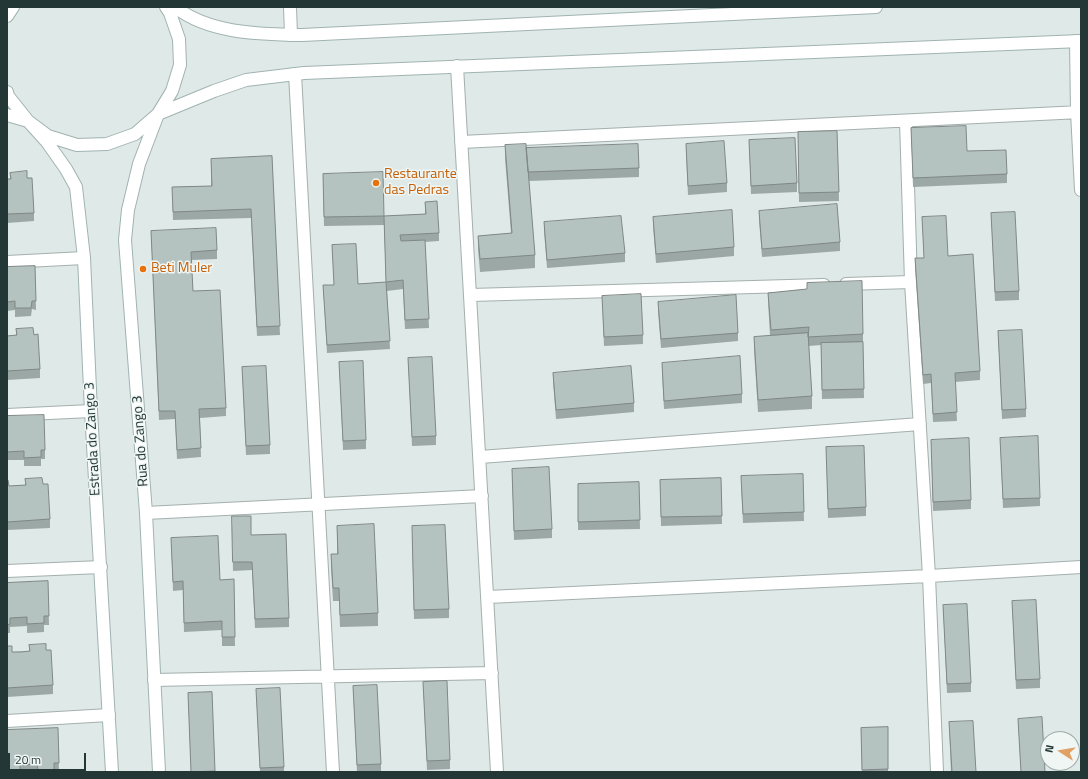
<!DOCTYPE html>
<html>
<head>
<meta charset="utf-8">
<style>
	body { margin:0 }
	#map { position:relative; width:1088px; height:779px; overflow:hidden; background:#dfe9e7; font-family:"Titillium Web",sans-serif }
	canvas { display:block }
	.frame { position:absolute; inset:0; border:8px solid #223736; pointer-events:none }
	.north { position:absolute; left:1040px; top:731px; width:40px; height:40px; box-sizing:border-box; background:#eff6f4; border:1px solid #9daaa8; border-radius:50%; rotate:282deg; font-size:11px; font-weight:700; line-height:16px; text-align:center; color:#223736 }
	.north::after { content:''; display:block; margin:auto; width:14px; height:18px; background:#e1a165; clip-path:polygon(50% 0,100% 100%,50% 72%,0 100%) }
	.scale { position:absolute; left:8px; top:753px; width:78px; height:18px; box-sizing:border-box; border:2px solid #223736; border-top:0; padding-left:5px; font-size:12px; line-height:14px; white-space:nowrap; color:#223736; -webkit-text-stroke:3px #eff6f4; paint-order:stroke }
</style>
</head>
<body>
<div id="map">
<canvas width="1088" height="779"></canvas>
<div class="frame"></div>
<div class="north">N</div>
<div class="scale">20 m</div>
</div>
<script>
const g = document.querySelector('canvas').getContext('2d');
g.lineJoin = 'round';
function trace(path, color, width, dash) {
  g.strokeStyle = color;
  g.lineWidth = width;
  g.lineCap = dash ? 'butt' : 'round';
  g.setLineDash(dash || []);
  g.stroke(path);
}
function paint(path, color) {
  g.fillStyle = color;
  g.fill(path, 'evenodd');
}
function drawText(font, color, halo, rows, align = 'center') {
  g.font = font + ' "Titillium Web",sans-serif';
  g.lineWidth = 3;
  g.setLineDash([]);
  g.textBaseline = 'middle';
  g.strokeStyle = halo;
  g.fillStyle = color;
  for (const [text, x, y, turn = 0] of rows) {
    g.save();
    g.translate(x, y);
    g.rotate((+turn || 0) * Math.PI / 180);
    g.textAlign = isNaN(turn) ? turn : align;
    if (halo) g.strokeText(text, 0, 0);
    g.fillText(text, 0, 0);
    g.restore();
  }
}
const street = new Path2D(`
	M290 7 291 35
	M1076 41 1077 112 1081 190
	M457 66 497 772
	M295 74 333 772
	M906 121 911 282 929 576 937 772
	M461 142 1081 112
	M7 262 84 258
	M846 284 911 282
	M471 295 824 285
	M7 415 91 411
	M480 457 920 424
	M146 513 482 496
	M7 571 101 567
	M488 597 929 576 1081 567
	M154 680 492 673
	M7 721 109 715`);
const secondary = new Path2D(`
	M175 7C210 34 260 34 302 35L876 7
	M7 16 13 7
	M7 92 8 96 28 121 48 136 77 145 107 144 135 134 158 114 172 91 180 65 179 39 170 13 166 7
	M7 115 28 121 47 142 66 169 76 187 84 258 91 411 112 772
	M159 772 146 513 125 240 128 210 139 164 158 114 214 91 246 80 304 73 1081 41`);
trace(street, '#a3b0ae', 14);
trace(secondary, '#a0b3b1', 14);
trace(street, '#fff', 12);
trace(secondary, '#fff', 12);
paint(new Path2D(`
	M911 128 967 151 1007 174V183L913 187Z
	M837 131 839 201 799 202 798 132Z
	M749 140 797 183V192L751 194Z
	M686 144 727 183V192L688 195 686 152Z
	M505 145 526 148 639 168V177L529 181 535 255V268L480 272 478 249V236L511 233 505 158Z
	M272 156 280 335 257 336 251 218 173 220 172 187 211 186V159Z
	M10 173 27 178 34 213V221L7 223V179H10Z
	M323 174 384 216 425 214V202L439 233V241L425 242 429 328 405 329 403 289 387 291 390 349 327 353 323 285H334L332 245 358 284 386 282 384 225 324 226Z
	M759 211 840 242V251L762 257 759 220Z
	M991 213 1019 291V300L995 301Z
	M653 217 734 247V256L656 263 653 226Z
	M922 217 948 256 980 371V380L955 382 957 421 933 422 931 383 923 384 915 267V258H924Z
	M544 222 625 253V262L547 268 544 231Z
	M151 231 217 250V259L191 260 193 291 226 408V416L200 418 201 457 177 459 175 419 159 420Z
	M35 266 36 310 32 309 31 316 15 317V310L7 311V267Z
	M807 283 863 334V343L864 398 822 399 821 345 809 346 812 396V409L758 412 754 350V337L770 336 768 301V293L807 289Z
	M602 296 643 335V344L604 346Z
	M658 302 738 333V341L661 348 658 311Z
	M16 329 34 335 40 369V378L7 380V336L16 335Z
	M998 331 1026 409V417L1002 419Z
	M408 358 436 436V445L412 446Z
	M339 362 366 440V449L343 450Z
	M662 363 742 394V403L664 409 662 372Z
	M242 367 270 445V454L246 455Z
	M553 373 634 403V412L556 419 553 381Z
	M7 416 45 450V459H41V466H24V460H7Z
	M1000 438 1040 498V506L1003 508Z
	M931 440 971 500V509L933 511Z
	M826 447 866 507V516L828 518Z
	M512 469 552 529V538L514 540Z
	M803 474 804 521 743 523 741 484Z
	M721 478 722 524 661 526 660 480Z
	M25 479 43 484 50 519V528L7 530V480L9 486 25 485Z
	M639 482 640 529 578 530V484Z
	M232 525 251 535 289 618V627L255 628 252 570 233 571Z
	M337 526 378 613V626L340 627 339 601H333L331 567V554H337Z
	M412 535 449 609V618L414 619Z
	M171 538 220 580 234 579 235 646H222V630L184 632 183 590 173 591Z
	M48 581 49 625H44V632L27 633V626L10 627V633H7V583Z
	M1012 601 1040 679V688L1016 689Z
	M943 605 971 683V692L947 693Z
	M29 645 46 650 53 685V694L7 697V646L12 652 29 651Z
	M423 682 450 760V769L427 770Z
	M353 686 381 764V772H357Z
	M256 689 284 767V772H260Z
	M212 692 215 772H191L188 693Z
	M1018 719 1045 772H1021Z
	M949 722 976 772H951Z
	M888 727V772H862L861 728Z
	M58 728 59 772H7V730Z`), '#9ca8a5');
const building = new Path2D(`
	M966 126 967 151 1006 150 1007 174 913 178 911 128Z
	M837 131 839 192 799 193 798 132Z
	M795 138 797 183 751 186 749 140Z
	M724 141 727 183 688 186 686 144Z
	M526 144 535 255 480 259 478 236 512 233 505 145Z
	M638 144 639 168 528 172 526 148Z
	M272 156 280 326 257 327 251 209 173 212 172 187 212 186 211 159Z
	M27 171V178H32L34 213 7 214V179H11L10 173Z
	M383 172 384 216 426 214 425 202 437 201 439 233 400 235 401 241 425 240 429 319 405 320 403 280 386 282 384 216 324 217 323 174Z
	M837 204 840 242 762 249 759 211Z
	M732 210 734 247 656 254 653 217Z
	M1015 212 1019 291 995 292 991 213Z
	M621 216 625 253 547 260 544 222Z
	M946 216 948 256 973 254 980 371 955 373 957 412 933 414 931 374 923 375 915 258H924L922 217Z
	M216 228 217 250 191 252 193 291 220 290 226 408 199 409 201 448 177 450 175 411H159L151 231Z
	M356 244 358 284 386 282 390 341 327 345 323 285H334L332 245Z
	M35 266 36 301H32L31 308H15V301L7 302V267Z
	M862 281 863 334 808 337 809 327 771 330 768 293 807 289V283Z
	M641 294 643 335 604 337 602 296Z
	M736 295 738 333 661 339 658 302Z
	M33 328 34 335 38 334 40 369 7 371V336L17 335 16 329Z
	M1022 330 1026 409 1002 410 998 331Z
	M808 333 812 396 758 400 754 337Z
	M863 342 864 389 822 390 821 343Z
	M740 356 742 394 664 401 662 363Z
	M432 357 436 436 412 437 408 358Z
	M363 361 366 440 343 441 339 362Z
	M266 366 270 445 246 446 242 367Z
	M631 366 634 403 556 410 553 373Z
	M44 415 45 450H41V457L24 458V451L7 452V416Z
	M1038 436 1040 498 1003 499 1000 438Z
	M969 438 971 500 933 502 931 440Z
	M864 446 866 507 828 509 826 447Z
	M549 467 552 529 514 531 512 469Z
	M803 474 804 512 743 514 741 476Z
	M42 478 43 484H48L50 519 7 522V480H8L9 486 26 485 25 479Z
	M721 478 722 516 661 517 660 480Z
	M639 482 640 520 578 522V484Z
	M232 516H251V535L286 534 289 618 255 619 252 562H233Z
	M374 524 378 613 340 615 339 588H333L331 554H338L337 526Z
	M445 525 449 609 414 610 412 526Z
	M218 536 220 580 234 579 235 637H222V621L184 623 183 581 173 582 171 538Z
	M48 581 49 616H44V623L27 624V617L10 618V624L7 625V583Z
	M1036 600 1040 679 1016 680 1012 601Z
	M967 604 971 683 947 684 943 605Z
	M46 644V650H51L53 685 7 688V646H12V652H21L30 651 29 645Z
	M447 681 450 760 427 761 423 682Z
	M377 685 381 764 357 765 353 686Z
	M280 688 284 767 260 768 256 689Z
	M212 692 215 771 191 772 188 693Z
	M1042 717 1045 772H1021L1018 719Z
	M973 721 976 772H952L949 722Z
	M888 727V769L862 770 861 728Z
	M58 728 59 763H54V770H38L37 764 20 765V771H7V730Z`);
paint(building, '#b5c3c0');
trace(building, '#7f8886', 1);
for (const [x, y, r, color] of [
	[376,183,4,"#e8710a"],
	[143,269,4,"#e8710a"]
]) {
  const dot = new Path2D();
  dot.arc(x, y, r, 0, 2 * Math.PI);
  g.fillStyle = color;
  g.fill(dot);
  trace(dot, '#eff6f4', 1.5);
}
drawText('14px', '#c56008', '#eff6f4', [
	["Restaurante",384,175],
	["das Pedras",384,191],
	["Beti Muler",151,269]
], 'left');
drawText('14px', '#223736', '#eff6f4', [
	["Estrada do Zango 3",93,439,-93],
	["Rua do Zango 3",141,441,-94]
]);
</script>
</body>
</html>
